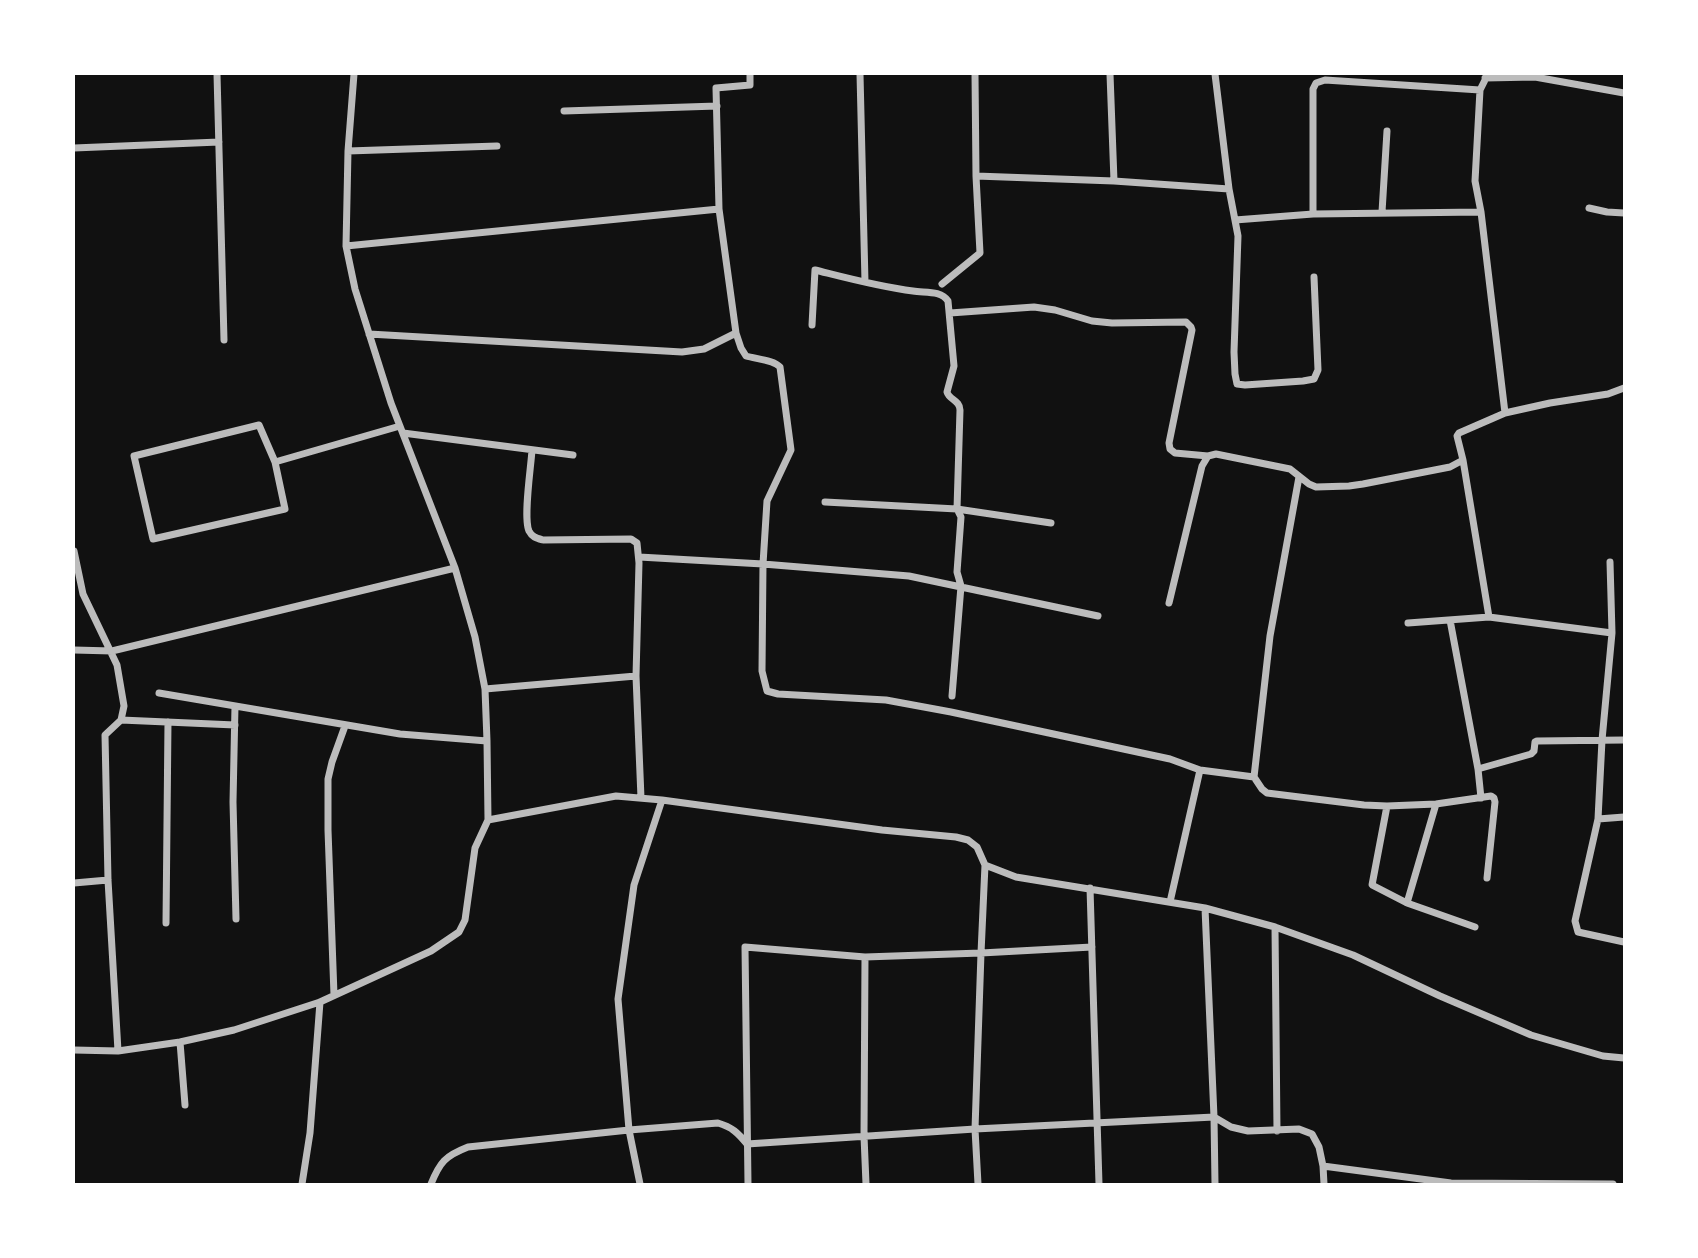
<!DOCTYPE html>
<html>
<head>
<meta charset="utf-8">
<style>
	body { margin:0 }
	#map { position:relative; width:1698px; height:1258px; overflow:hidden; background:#111; font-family:"Source Serif 4",serif }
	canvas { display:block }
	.frame { position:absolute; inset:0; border:75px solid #fff; pointer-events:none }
</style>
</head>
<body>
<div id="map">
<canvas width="1698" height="1258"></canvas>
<div class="frame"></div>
</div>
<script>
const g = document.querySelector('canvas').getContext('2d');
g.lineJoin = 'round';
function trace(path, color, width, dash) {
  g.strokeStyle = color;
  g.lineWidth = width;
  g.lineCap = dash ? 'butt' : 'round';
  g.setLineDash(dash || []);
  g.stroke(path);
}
trace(new Path2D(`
	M217 74 224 340
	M354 74 348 151 346 246 355 289 391 403 455 568 475 637 485 689 487 741 488 820
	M750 74V85L716 88 719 209 736 333 741 348 746 356C756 359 774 360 780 367L791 450 767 501 763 564 762 671 767 691 778 694 886 700 951 712 1170 759 1200 770
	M860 74 865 282
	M1110 74 1114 181
	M1215 74 1229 189 1238 236 1234 352 1235 374 1237 384 1245 385 1303 381 1314 379 1318 370 1314 277
	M1488 74 1480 90 1475 181 1481 212 1505 413
	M1485 78 1535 77 1624 93
	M564 111 717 106
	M74 148 219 142
	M348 151 497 146
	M976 176 1114 181 1229 189
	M1589 208 1607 212 1624 213
	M1382 212 1387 131
	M1313 214V89L1316 83 1325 80 1480 90
	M1235 220 1313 214 1481 212
	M346 246 719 209
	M942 284 980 253 976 176 975 74
	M950 313 1034 307 1055 310 1092 321 1112 323 1186 322 1191 327 1192 330 1169 443 1170 449 1175 453 1208 456
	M812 325 815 270C847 278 880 287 913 291 925 293 941 290 948 301L954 366 947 392C949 400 960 400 960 410L957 509 961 517 957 572 961 586 952 696
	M369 334 682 352 704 349 736 333
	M403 433 573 455
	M532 450C531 467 523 518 529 531 532 537 536 538 543 540L631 539 637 543 639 563 636 676 641 798
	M1463 460 1489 617
	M275 462 259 425 134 456 153 539 285 509 275 462 400 426
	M825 502 957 509 1051 523
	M74 551 83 594 117 665 124 706 121 720 105 735 108 880 118 1051
	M639 557 763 564 909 576 1098 616
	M1610 562 1612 633 1602 740 1598 819 1575 921 1578 932 1624 942
	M1169 603 1202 466 1208 456 1216 454 1290 469 1309 484 1316 487 1349 486 1363 484 1450 467 1463 460 1457 436 1459 433 1505 413 1550 403 1608 394 1624 388
	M1450 620 1478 769 1481 798
	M1408 623 1489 617 1612 633
	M74 650 112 651 455 568
	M485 689 636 676
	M159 693 400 734 487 741
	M235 706 233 802 236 919
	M121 720 235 725
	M1478 769 1531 754 1534 751 1535 742 1537 741 1624 740
	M1254 777 1262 789 1267 793 1364 805 1387 806 1436 804 1491 796 1494 798 1495 802 1487 878
	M1387 806 1372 885 1407 903 1475 927
	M1598 819 1624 817
	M74 883 108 880
	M1090 888 1099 1184
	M1170 902 1200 770 1254 777 1270 636 1299 477
	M1407 903 1436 804
	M1205 908 1214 1117 1215 1184
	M166 923 168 722
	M1275 927 1277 1131
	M865 957 864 1136 866 1184
	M334 995 328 830V779L332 762 345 726
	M180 1042 185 1105
	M74 1050 118 1051 180 1042 234 1030 320 1002 431 951 459 932 465 920 475 848 488 820 616 796 662 800 882 830 956 837 968 840 977 847 985 865 1016 877 1205 908 1275 927 1353 955 1440 996 1531 1035 1603 1056 1624 1058
	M1323 1166 1324 1184
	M302 1184 310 1133 320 1002
	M431 1184C440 1162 445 1156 468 1147L629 1130 718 1123C732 1127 738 1133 747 1144L975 1129 1214 1117 1231 1127 1248 1131 1299 1129 1312 1134 1319 1147 1323 1166 1451 1183 1613 1184
	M640 1184 629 1130 618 999 634 885 662 800
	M748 1184 745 947 865 957 981 953 985 865
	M978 1184 975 1129 981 953 1092 947`), '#bcbcbc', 7);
</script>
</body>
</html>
